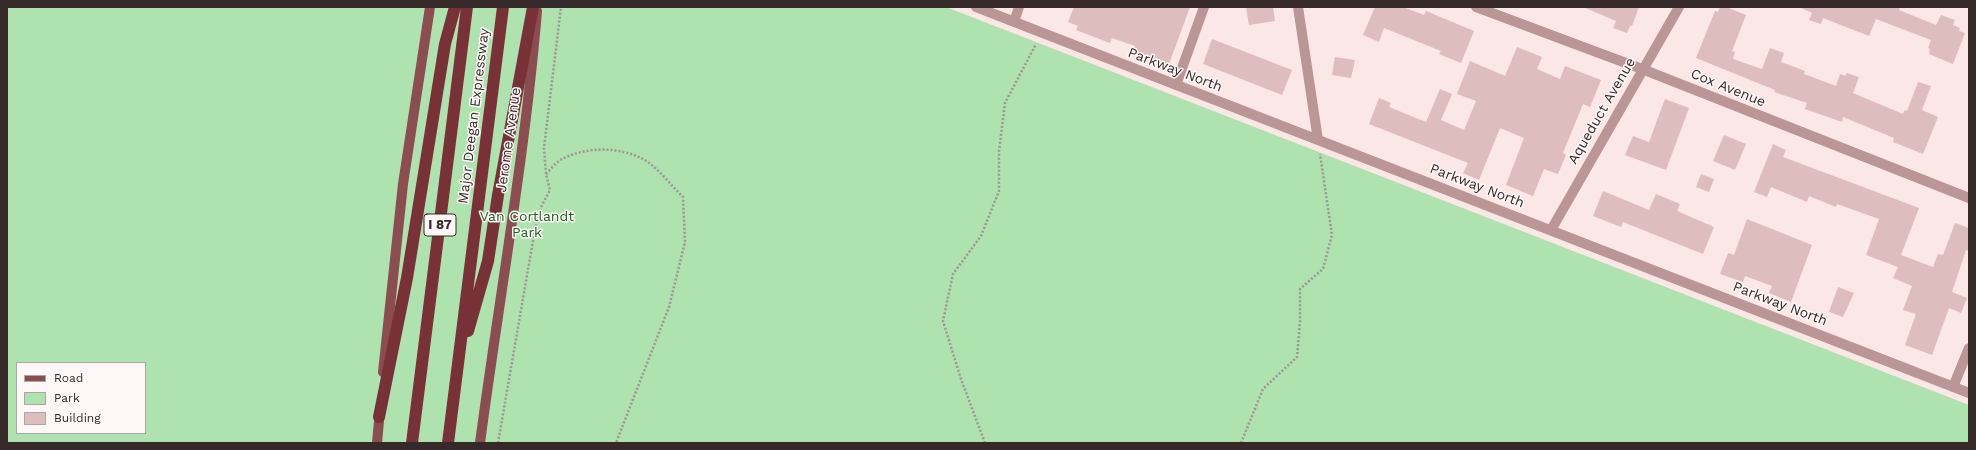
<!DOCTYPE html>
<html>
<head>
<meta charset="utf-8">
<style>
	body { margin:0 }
	#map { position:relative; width:1976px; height:450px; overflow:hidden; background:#fbe7e6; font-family:"Work Sans",sans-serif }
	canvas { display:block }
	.frame { position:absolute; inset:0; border:8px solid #352929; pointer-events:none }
	.legend { position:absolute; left:16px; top:362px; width:130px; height:72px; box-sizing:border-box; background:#fef7f7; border:1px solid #aea5a5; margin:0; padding:5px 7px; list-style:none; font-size:12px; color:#352929 }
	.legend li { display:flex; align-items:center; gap:8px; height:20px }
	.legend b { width:20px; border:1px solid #aea5a5 }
</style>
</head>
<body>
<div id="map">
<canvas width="1976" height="450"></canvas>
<div class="frame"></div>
<ul class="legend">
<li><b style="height:5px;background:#8b4d50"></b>Road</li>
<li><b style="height:11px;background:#aee2ae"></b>Park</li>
<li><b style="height:11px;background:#ddbdbd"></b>Building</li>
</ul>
</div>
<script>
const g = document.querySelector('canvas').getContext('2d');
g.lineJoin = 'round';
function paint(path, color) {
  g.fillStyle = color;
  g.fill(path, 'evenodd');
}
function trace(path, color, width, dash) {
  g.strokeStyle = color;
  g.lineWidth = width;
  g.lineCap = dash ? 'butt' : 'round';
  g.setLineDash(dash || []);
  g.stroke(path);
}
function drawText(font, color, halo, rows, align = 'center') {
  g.font = font + ' "Work Sans",sans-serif';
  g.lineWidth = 3;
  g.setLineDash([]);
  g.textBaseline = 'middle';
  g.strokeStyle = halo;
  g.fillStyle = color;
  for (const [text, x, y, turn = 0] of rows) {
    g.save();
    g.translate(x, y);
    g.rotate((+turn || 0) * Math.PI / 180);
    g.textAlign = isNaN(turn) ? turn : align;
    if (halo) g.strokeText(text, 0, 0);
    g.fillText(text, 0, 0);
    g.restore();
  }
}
paint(new Path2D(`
	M7 7H946L1969 405V443H7ZM17 363H145V433H17Z`), '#aee2ae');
paint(new Path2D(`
	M1074 7H1190L1169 64 1133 51 1135 46 1112 38 1110 43 1076 30 1078 26 1068 22Z
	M1246 7H1273L1275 21 1249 25Z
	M1375 7H1403L1424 15 1426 11 1474 31 1461 63 1439 54 1441 51 1384 28 1379 42 1363 35Z
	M1583 7H1639L1632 26H1630L1627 33 1613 28 1616 21Z
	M1720 7H1726L1746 15 1732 51 1735 52 1733 59 1762 69 1770 48 1784 53 1781 62 1805 71 1804 74 1836 86 1840 74 1845 76 1847 73 1859 77 1853 93 1903 114 1905 110 1907 111 1918 82 1931 86 1922 110 1938 117 1923 154 1893 142 1894 138 1843 117 1842 122 1805 109 1807 103 1774 92 1775 90 1696 58 1715 11 1718 12Z
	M1799 7H1900L1899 10 1936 25 1941 15 1955 20 1953 25 1960 28 1959 31 1965 33 1953 64 1929 54 1930 49 1928 48 1931 40 1876 19 1869 36 1823 18 1821 24 1809 20 1812 13Z
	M1212 39 1292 70 1282 95 1203 64Z
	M1517 47 1542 57 1537 69 1560 79 1565 66 1601 80 1590 107 1583 104 1563 153 1566 155 1558 174 1544 169 1533 196 1506 185 1524 138 1500 128 1479 180 1463 173 1468 163 1369 124 1379 98 1391 103 1389 107 1426 122 1440 89 1452 94 1441 120 1464 130 1476 101 1457 94 1470 61 1505 76Z
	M1335 57 1355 60 1351 78 1332 75Z
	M1665 99 1689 108 1666 170 1625 155 1633 136 1649 142Z
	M1724 135 1746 144 1735 170 1713 161Z
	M1773 144 1786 150 1783 157 1919 208 1901 255 1933 267 1938 254 1943 255 1955 223 1969 228V251L1966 250 1952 292 1967 298 1961 313 1949 308 1932 355 1905 345 1916 314 1903 310 1912 286 1893 278 1898 267 1866 255 1879 219 1837 204 1836 207 1809 196 1807 202 1771 187 1767 197 1754 192Z
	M1701 174 1714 179 1709 192 1696 187Z
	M1603 191 1649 210 1656 194 1680 204 1677 211 1714 227 1703 254 1623 222 1621 227 1593 216Z
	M1747 219 1812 245 1791 302 1769 293 1772 286 1745 276 1743 282 1720 274 1728 253 1734 255Z
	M1838 287 1854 293 1843 317 1829 312Z`), '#ddbdbd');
trace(new Path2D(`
	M546 174C551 169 556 162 562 159 587 146 623 146 648 162 661 172 672 186 683 197L685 242 669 307 616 443
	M498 443 535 229 541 207 550 190 546 174 544 148 561 7
	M985 443 961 379 943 321 953 274 981 236 999 191V151L1005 103 1036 44
	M1241 443 1263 389 1297 357 1300 322V289L1323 269 1332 235 1320 154`), '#a39392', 2.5, [2, 2]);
trace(new Path2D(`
	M976 7 1969 393
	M1298 7 1318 140
	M1476 7 1642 69 1969 198
	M1014 22 1019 7
	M1176 85 1204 7
	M1551 230 1679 7
	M1953 387 1969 348`), '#ba9696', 10);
trace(new Path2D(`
	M383 372 403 184 430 7
	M377 443 380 410
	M480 443C499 299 525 156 537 11`), '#8b4d50', 10);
trace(new Path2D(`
	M468 331 488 261 498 195 533 7
	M379 417 407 278 445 44 455 7
	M412 443 467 7
	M448 443 503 7`), '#783237', 12);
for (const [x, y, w] of [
	[440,225,32]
]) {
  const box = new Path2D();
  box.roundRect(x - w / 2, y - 11, w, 22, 3);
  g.fillStyle = '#fef7f7';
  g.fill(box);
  trace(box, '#352929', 1);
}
drawText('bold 13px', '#352929', null, [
	["I 87",440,225]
]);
drawText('14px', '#352929', '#fef7f7', [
	["Parkway North",1175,70,21],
	["Cox Avenue",1728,88,22],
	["Aqueduct Avenue",1602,111,-60],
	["Major Deegan Expressway",474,116,-83],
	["Jerome Avenue",509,140,-82],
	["Parkway North",1477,186,21],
	["Parkway North",1780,304,21]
]);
drawText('14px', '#1a6722', '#fef7f7', [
	["Van Cortlandt",527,217],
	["Park",527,233]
]);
</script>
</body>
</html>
